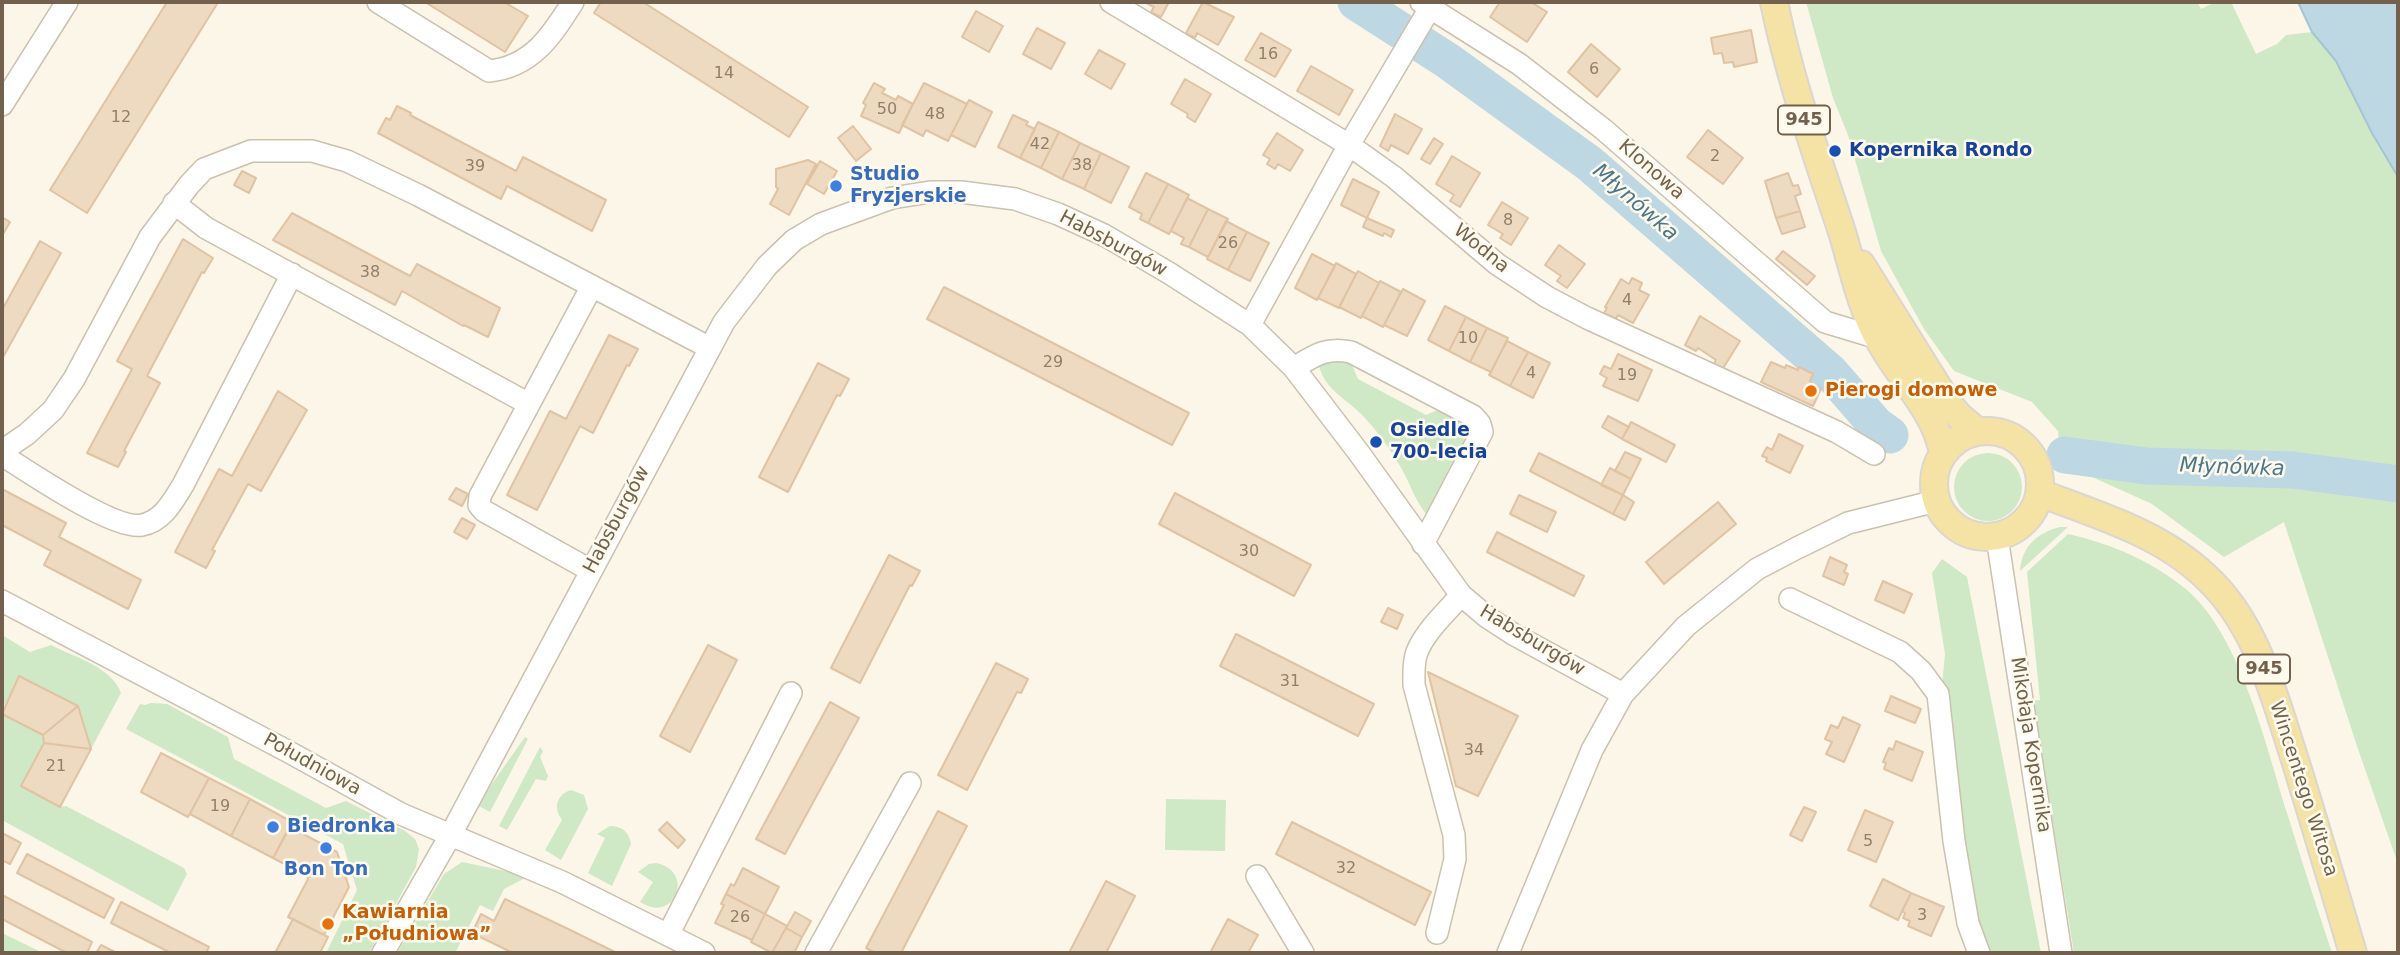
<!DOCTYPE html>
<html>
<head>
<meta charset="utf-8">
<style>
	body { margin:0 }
	#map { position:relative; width:2400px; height:955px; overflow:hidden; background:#fbf6e7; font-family:"DejaVu Sans",sans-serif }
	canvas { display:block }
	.frame { position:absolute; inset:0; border:4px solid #73614d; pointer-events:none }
</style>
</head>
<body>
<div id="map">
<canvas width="2400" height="955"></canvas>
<div class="frame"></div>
</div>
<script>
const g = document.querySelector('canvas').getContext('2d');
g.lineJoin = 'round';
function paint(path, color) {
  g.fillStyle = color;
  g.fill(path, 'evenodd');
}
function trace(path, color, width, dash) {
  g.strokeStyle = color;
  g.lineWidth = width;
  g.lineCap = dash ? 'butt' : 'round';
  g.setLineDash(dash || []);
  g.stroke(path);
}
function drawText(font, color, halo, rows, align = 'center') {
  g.font = font + ' "DejaVu Sans",sans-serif';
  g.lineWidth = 5;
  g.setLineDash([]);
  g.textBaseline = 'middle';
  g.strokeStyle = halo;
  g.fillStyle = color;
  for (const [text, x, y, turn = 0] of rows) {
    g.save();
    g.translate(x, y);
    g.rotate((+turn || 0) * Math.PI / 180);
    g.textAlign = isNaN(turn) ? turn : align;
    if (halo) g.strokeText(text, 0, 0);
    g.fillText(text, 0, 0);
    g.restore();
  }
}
paint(new Path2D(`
	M1806 2H2197L2201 9 2215 2H2231L2256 54 2277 44 2286 35 2312 32 2336 61 2372 133 2398 177V864L2358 749 2284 522 2224 557 2152 504 2061 463 2058 431 2032 402 1954 371 1924 329 1881 251 1848 135 1833 98Z
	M1326 358H1349L1358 379 1426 415 1445 407 1456 418 1469 437 1430 518C1415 503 1411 484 1400 466 1390 449 1378 432 1365 418 1348 399 1326 392 1319 366Z
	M1954 487a34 34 0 1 1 68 0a34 34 0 1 1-68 0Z
	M2060 527H2068L2020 571C2022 546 2037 533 2060 527Z
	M2068 534C2112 544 2152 561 2187 590 2241 636 2267 750 2288 816 2302 862 2317 908 2332 953H2074L2033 701 2040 700 2027 572Z
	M1942 559 1967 577 2041 953H1987L1974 920 1942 685 1945 654 1932 573Z
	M2 635 30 652 51 645C74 657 112 667 121 693L91 749 77 706 20 676 2 710Z
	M151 703 167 704 228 737 234 759 326 808 346 801 405 831 415 839 419 849 416 867 369 953H326L357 890 343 844 126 729 140 704 145 705Z
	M2 714 43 735 44 743 22 786 60 807 66 806 184 868 187 874 168 911 2 820Z
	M525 737 528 739 490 812 477 805Z
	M540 747 543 751 540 757 548 776 546 781 536 779 507 830 499 826Z
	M571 790 584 795 588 809 561 860 545 850 562 820C553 808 556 795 571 790Z
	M1166 799 1226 800 1225 851 1165 850Z
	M610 826C622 826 629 832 631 844L612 886 588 873 605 838 597 834Z
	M462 862 529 876 504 889 493 911 480 905 455 953H397L444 874Z
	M656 863C696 871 675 925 640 902L653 882 638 872 649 864Z
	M2 933 43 953H3Z`), '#cfe8c6');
const water = new Path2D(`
	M2298 2H2398V177L2372 133 2336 61 2312 32Z`);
paint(water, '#bdd7e3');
trace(water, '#a4c5d4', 2);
trace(new Path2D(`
	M1356 2 1448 61 1590 164 1831 373 1876 425 1890 435
	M2065 455 2146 466 2292 470 2398 484`), '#bdd7e3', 37);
const building = new Path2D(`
	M167 2H214L217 4 87 213 50 190Z
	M425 2H504L528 16 505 52Z
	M601 2H643L808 107 789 137 594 13Z
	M1144 2H1169L1161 17 1151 12 1154 7Z
	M1203 2 1234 17 1218 45 1197 33 1195 38 1186 33Z
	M1500 2H1531L1547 12 1527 42 1490 17Z
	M976 11 1003 26 989 52 962 37Z
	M1037 28 1065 43 1051 69 1023 54Z
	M1751 30 1757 62 1734 67 1733 62 1724 63 1722 53 1714 54 1711 38Z
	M1261 33 1291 50 1275 77 1245 60Z
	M1591 44 1620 69 1597 97 1568 72Z
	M1099 50 1125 64 1111 89 1085 74Z
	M1311 66 1353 90 1339 115 1297 91Z
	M1185 79 1211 94 1195 122 1187 117 1188 114 1171 104Z
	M874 83 885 89 882 93 896 100 898 96 913 104 899 133 861 116 866 105 863 103Z
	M924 83 967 104 948 141 926 130 923 136 902 125Z
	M969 100 992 112 975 147 951 135Z
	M397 106 411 113 410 115 516 171 523 157 606 200 592 231 507 186 501 199 378 133 386 118 390 120Z
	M1395 114 1422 129 1408 154 1391 145 1388 151 1380 146Z
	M1013 115 1028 122 1026 125 1035 129 1020 158 998 147Z
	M1038 122 1059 132 1041 168 1020 158Z
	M853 126 871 149 856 161 838 138Z
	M1708 130 1743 158 1723 184 1687 157Z
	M1059 132 1080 143 1062 179 1041 168Z
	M1277 133 1303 150 1290 171 1278 164 1275 169 1267 164 1270 159 1263 155Z
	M1434 138 1443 144 1430 164 1421 159Z
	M1080 143 1101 153 1084 189 1062 179Z
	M1101 153 1129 167 1111 203 1084 189Z
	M1452 156 1480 173 1460 207 1450 201 1454 195 1436 184Z
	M808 160 816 164 789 215 770 204 778 189 776 187V169Z
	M820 161 837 171 824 194 807 184Z
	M242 171 256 178 249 193 234 185Z
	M1146 173 1168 184 1148 223 1140 219 1142 214 1129 207Z
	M1788 173 1793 186 1798 185 1801 194 1795 196 1800 211 1776 218 1765 181Z
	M1353 179 1379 192 1367 218 1341 205Z
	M1168 184 1189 195 1169 234 1148 223Z
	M1187 198 1208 209 1189 247 1181 244 1184 238 1171 231Z
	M1502 202 1528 218 1511 245 1500 238 1503 234 1488 225Z
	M1208 209 1228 219 1208 257 1189 247Z
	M1800 211 1805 227 1782 234 1776 218Z
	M292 213 410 276 417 264 500 308 488 337 464 325 463 326 402 291 395 305 273 240Z
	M2 217 10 222 2 236Z
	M1367 218 1394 230 1391 237 1384 233 1383 236 1363 227Z
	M1226 221 1247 232 1228 270 1207 259Z
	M1247 232 1269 243 1250 281 1228 270Z
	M183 239 213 258 204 273 202 272 147 376 160 383 124 451 126 452 118 467 87 453 132 369 117 361Z
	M40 241 61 253 2 359V310Z
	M1559 245 1585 264 1567 288 1557 281 1561 276 1545 265Z
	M1783 251 1815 276 1807 285 1776 259Z
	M1312 254 1335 266 1317 300 1295 288Z
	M1336 263 1356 274 1339 308 1318 298Z
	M1358 271 1379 283 1361 318 1339 307Z
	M1632 278 1642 283 1639 290 1649 295 1633 323 1618 315 1616 319 1604 313 1607 308 1605 307 1621 279 1629 284Z
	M1380 281 1401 292 1383 327 1362 316Z
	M944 287 1189 413 1172 445 927 319Z
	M1403 289 1425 301 1407 336 1384 325Z
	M1445 306 1466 317 1449 351 1428 340Z
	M1700 316 1740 341 1722 370 1713 365 1716 360 1698 348 1696 351 1685 345Z
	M1466 317 1487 328 1470 362 1449 351Z
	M1487 328 1508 338 1491 372 1470 362Z
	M609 335 638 349 629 366 627 365 593 433 580 426 537 510 507 495 550 411 566 419Z
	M1507 341 1528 352 1510 386 1489 375Z
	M1528 352 1550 363 1533 398 1510 386Z
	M1618 354 1652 370 1638 401 1603 386 1607 378 1600 374 1604 366 1611 369Z
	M1771 362 1785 368 1786 365 1798 370 1799 367 1813 374 1810 381 1821 389 1813 406 1761 382Z
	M818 363 849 379 840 396 837 395 788 492 759 477Z
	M278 391 307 410 261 491 248 484 212 550 215 551 206 568 175 552 219 469 232 476Z
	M1608 416 1629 427 1622 439 1602 427Z
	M1631 422 1675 445 1666 462 1622 439Z
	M1779 434 1803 446 1790 473 1766 461 1767 458 1762 456 1767 447 1772 450Z
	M1625 452 1641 459 1631 479 1615 471Z
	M1539 453 1623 495 1613 514 1530 471Z
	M1610 468 1631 479 1623 495 1601 485Z
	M456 488 468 494 462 506 449 499Z
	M2 489 66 523 59 537 141 580 128 609 44 565 51 551 2 525Z
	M1175 493 1311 565 1294 596 1159 524Z
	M1519 495 1556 512 1547 532 1510 514Z
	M1623 495 1634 502 1625 520 1613 514Z
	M1718 502 1736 524 1664 584 1646 562Z
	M462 518 475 525 467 539 454 532Z
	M1497 532 1584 576 1574 596 1487 552Z
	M889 555 920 571 912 586 910 585 860 683 831 668Z
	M1830 557 1847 565 1844 572 1848 574 1844 585 1823 576Z
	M1883 581 1912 594 1904 613 1875 600Z
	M1388 608 1403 615 1397 629 1381 622Z
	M1236 634 1374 704 1358 736 1220 666Z
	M708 645 737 660 690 752 660 736Z
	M996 663 1028 679 1021 693 1017 692 967 790 938 775Z
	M1428 672 1518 716 1478 796 1456 786Z
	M19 676 78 706 43 735 2 714Z
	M1891 696 1921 709 1915 723 1885 711Z
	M830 702 859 718 785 854 756 839Z
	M78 706 91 749 44 743 43 735Z
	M1843 717 1860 725 1844 762 1826 754 1832 742 1825 739 1831 725 1838 728Z
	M1896 741 1923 752 1912 781 1884 769 1886 763 1883 762 1889 748 1893 750Z
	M44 743 91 749 60 807 21 786Z
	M161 753 209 778 188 817 141 792Z
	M209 778 250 799 231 836 190 814Z
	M250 799 292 822 273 858 231 836Z
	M1804 807 1816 812 1802 841 1790 835Z
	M1865 810 1893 822 1876 862 1848 850Z
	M938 811 967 826 901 953H876L866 948Z
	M667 822 685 840 678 848 659 830Z
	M1292 822 1431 892 1415 925 1276 854Z
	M290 827 337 852 349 887 324 935 288 917 308 879 307 876 273 858Z
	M2 833 21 843 10 864 2 860Z
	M27 854 114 899 104 918 17 873Z
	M743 868 779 887 765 914 726 894 731 884 734 886Z
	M1883 879 1911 893 1898 920 1870 906Z
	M1106 881 1135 896 1106 953H1069Z
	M1911 893 1944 907 1931 936 1908 926 1910 921 1903 918 1905 913 1902 911Z
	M726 894 765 914 752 940 715 923 724 905 721 904Z
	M4 896 92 942 87 953H67L2 919V901Z
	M505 899 564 927 617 953H513L472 933 481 914 494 921Z
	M121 902 209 947 206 953H171L111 923Z
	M795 912 811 921 802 937 786 928Z
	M765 914 787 926 772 953 751 942Z
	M293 919 328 937 320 953H275Z
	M1228 919 1258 935 1248 953H1210Z
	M786 928 802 937 794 953H772Z
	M101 945 117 953H96Z`);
paint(building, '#eedac1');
trace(building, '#e0c3a2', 2);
const minor = new Path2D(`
	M378 2 489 71C532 67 552 35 573 2
	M1111 2 1349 145 1394 177 1497 264 1547 297 1587 318 1837 432 1874 454
	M1421 2 1519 64 1603 129 1825 322 1878 338
	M2 105 67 2
	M174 203 206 228 529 404
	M1250 325 1349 145 1430 8
	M1294 368C1315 355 1326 347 1351 352L1473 416 1480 424 1482 432 1423 544
	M2 451 27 434 53 410 74 379 150 237 189 185 204 169 251 151H312L347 161 418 195 710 348
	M2 455C27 471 115 531 142 525 163 521 173 501 183 485L292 274
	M1997 537 2061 953
	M590 570 484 511 479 505 480 496 592 286
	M1790 599 1900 652 1921 671 1938 694 1954 841 1968 923 1979 953
	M2 601 289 752 401 814 562 882 704 953
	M1257 876 1303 953
	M1437 933 1455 859 1454 835 1414 685C1414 675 1413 662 1417 652 1425 631 1447 612 1461 595
	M668 935 791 693
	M383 953 450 836 724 322 767 266 794 240 821 224 892 198 930 192H961L1015 199 1058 214 1104 235 1169 273 1250 325 1294 368 1359 453 1461 595 1487 617 1513 634 1623 694
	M816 953 910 783
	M1508 953 1592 750 1623 694 1686 626 1757 569 1797 548 1848 523 1936 501`);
const major = new Path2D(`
	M1774 2C1790 81 1817 156 1842 232 1853 268 1860 305 1878 338 1898 377 1935 409 1943 453
	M1861 264 1948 403 1959 416 1977 431
	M1934 484a53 53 0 1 1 106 0a53 53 0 1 1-106 0Z
	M2040 493C2097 515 2160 533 2205 576 2257 623 2274 696 2295 760 2315 824 2334 889 2353 953`);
trace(minor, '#ccc0ae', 24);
trace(major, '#dbd6d1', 30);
trace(minor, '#fff', 21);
trace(major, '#f4e3a5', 26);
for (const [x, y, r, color] of [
	[1835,151,7,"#1a4fb4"],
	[836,186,7,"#3f7fe0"],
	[1811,391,7,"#e8710a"],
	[1376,442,7,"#1a4fb4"],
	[273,827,7,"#3f7fe0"],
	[326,848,7,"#3f7fe0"],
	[328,924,7,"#e8710a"]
]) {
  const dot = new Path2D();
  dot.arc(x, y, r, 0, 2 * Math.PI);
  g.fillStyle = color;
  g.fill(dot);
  trace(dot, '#fefaed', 2.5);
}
drawText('16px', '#927f6a', null, [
	["16",1268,55],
	["6",1594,70],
	["14",724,74],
	["50",887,110],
	["48",935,115],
	["12",121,118],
	["42",1040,145],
	["2",1715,157],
	["38",1082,166],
	["39",475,167],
	["8",1508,221],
	["26",1228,244],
	["38",370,273],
	["4",1627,301],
	["10",1468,339],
	["29",1053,363],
	["4",1531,374],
	["19",1627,376],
	["30",1249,552],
	["31",1290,682],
	["34",1474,751],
	["21",56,767],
	["19",220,807],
	["5",1868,842],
	["32",1346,869],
	["3",1922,916],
	["26",740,918]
]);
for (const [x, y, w] of [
	[1804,120,52],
	[2264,669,52]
]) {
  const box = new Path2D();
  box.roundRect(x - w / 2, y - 14.5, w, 29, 5);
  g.fillStyle = '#fefaed';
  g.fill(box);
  trace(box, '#73614d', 2);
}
drawText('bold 18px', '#73614d', null, [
	["945",1804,120],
	["945",2264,669]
]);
drawText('bold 19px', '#164399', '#fefaed', [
	["Kopernika Rondo",1849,151],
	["Osiedle",1390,431],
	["700-lecia",1390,453]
], 'left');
drawText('19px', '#73614d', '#fefaed', [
	["Klonowa",1651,170,41],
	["Habsburgów",1113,244,28],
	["Wodna",1481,249,39],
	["Habsburgów",617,520,-62],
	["Habsburgów",1532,641,31],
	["Mikołaja Kopernika",2030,745,81],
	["Południowa",312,765,29],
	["Wincentego Witosa",2303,789,72]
]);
drawText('bold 19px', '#366cbe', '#fefaed', [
	["Studio",850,175],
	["Fryzjerskie",850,197],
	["Biedronka",287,827],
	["Bon Ton",326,870,"center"]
], 'left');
drawText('bold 19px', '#c56008', '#fefaed', [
	["Pierogi domowe",1825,391],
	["Kawiarnia",342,913],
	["„Południowa”",342,935]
], 'left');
drawText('italic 21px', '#4c778b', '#fefaed', [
	["Młynówka",1635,203,41],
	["Młynówka",2232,468,2]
]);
</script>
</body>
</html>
